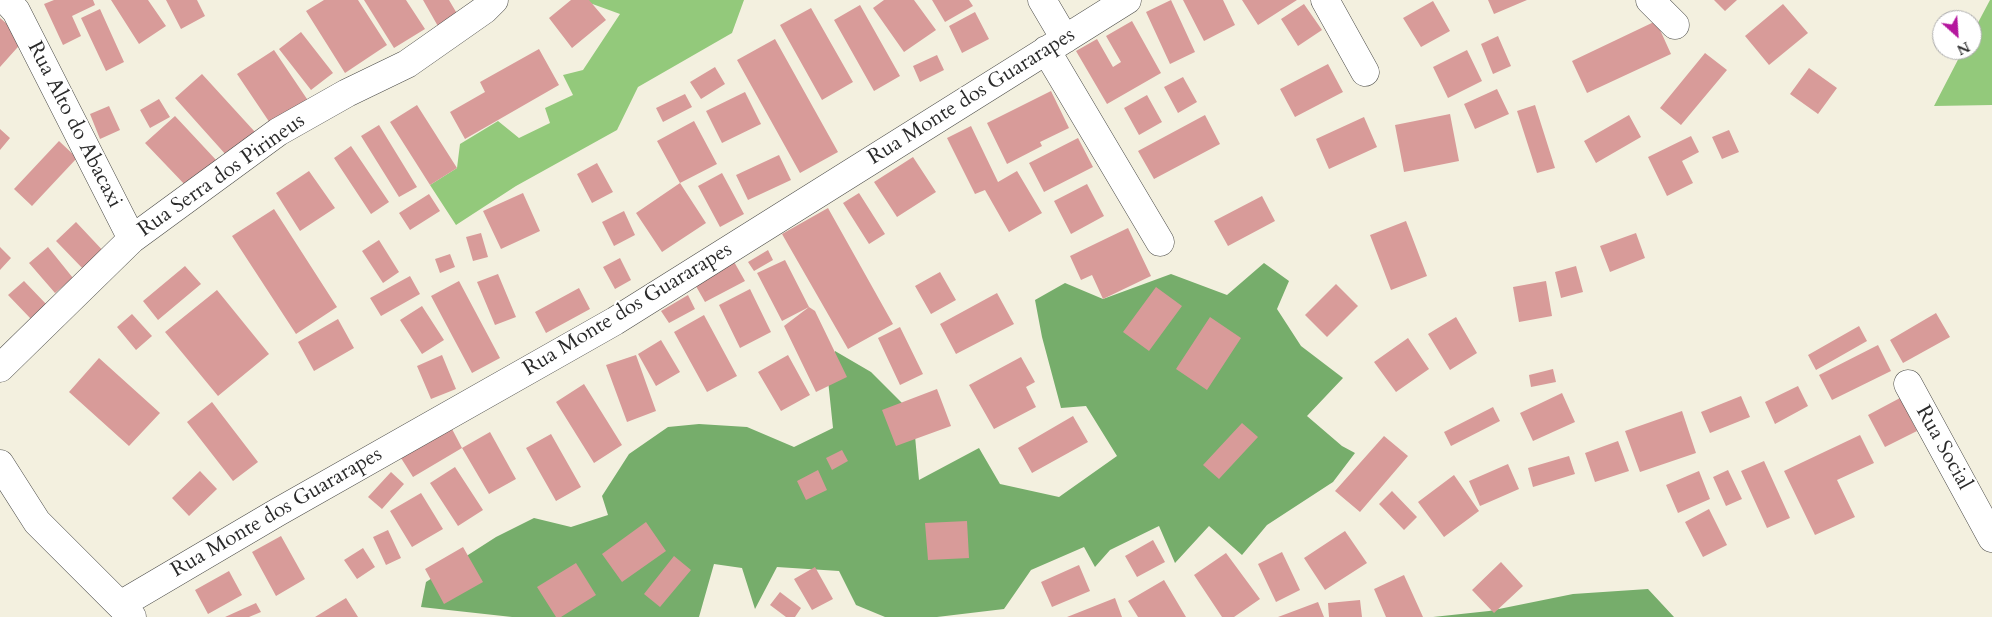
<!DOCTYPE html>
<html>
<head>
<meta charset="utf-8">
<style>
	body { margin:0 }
	#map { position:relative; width:1992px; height:617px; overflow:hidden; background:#f3f0df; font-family:Cardo,serif }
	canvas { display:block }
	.north { position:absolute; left:1932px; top:10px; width:50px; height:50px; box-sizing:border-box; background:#fff; border:1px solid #aaa; border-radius:50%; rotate:154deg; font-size:14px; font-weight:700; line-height:20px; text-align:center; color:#2b2b2b }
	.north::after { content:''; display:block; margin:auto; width:18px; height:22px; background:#b5179e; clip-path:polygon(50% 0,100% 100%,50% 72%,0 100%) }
</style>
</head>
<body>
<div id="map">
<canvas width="1992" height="617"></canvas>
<div class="north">N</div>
</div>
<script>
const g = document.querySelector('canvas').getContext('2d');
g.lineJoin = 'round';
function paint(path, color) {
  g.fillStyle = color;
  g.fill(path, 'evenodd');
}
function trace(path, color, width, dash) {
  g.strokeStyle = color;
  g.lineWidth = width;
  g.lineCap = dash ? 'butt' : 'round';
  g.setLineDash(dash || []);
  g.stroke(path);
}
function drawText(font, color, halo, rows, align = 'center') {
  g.font = font + ' Cardo,serif';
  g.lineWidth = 4;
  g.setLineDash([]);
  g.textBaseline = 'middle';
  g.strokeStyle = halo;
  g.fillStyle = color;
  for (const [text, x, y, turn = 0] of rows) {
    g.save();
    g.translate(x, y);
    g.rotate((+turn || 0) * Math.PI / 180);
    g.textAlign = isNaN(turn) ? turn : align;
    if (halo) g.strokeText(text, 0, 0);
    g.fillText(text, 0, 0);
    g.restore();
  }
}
paint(new Path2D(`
	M586 0H744L732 33 638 87 617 130 516 186 456 225 430 185 457 168 460 144 498 121 519 138 550 123 545 108 573 95 563 75 583 70 620 14 587 2Z
	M1990 0H1992V105L1934 106 1963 50H1972V34Z`), '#93c97b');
paint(new Path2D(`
	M1264 263 1289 281 1277 309 1301 346 1343 378 1307 416 1342 446 1355 453 1333 482 1267 525 1242 555 1209 526 1175 563 1159 526 1110 550 1095 567 1084 547 1031 570 1004 609 937 617H885L856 605 839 571 777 567 755 609 742 568 714 564 699 617H512L421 607 426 582 496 537 534 518 571 527 608 515 602 496 629 454 668 427 699 424 747 427 794 447 833 428 828 380 835 351 871 372 913 414 919 480 979 448 1000 484 1059 497 1117 456 1086 406 1061 408 1042 337 1035 300 1065 283 1103 299 1171 274 1227 295Z
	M1648 589 1674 617H1433L1489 611 1573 594Z`), '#76ad6b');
paint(new Path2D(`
	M54 0H93L95 5 72 16 81 36 63 45 44 4Z
	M111 0H148L166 26 139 44Z
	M166 0H197L205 16 181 29Z
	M324 0H358L387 45 345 73 306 11Z
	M364 0H406L425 29 394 48Z
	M423 0H449L459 17 439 28Z
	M571 0H589L606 20 572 48 549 18Z
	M884 0H914L936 30 904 52 873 8Z
	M932 0H969L973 6 945 22Z
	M1171 0 1195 52 1170 64 1146 12Z
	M1183 0H1223L1235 25 1204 41Z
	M1242 0H1297L1258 25Z
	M1488 0H1527L1494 14Z
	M1714 0H1737L1725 11Z
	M1433 1 1450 31 1421 47 1403 18Z
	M1304 4 1322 30 1298 46 1281 19Z
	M1783 4 1808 33 1769 65 1745 36Z
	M860 5 900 76 874 91 834 20Z
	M811 8 853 82 822 100 780 25Z
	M100 9 124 62 106 71 81 18Z
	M975 12 989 39 962 53 949 26Z
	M0 18 25 39 0 67Z
	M1132 21 1161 73 1107 104 1076 51 1097 39 1113 67 1121 62 1106 36Z
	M1656 21 1671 54 1587 93 1572 61Z
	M301 32 333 73 311 90 279 49Z
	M1498 36 1511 66 1493 74 1481 44Z
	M775 39 838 152 800 173 737 60Z
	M539 49 559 85 465 139 450 112 485 92 480 82Z
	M274 50 309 102 272 126 237 74Z
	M1467 50 1482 81 1448 98 1433 67Z
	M1705 53 1727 70 1681 125 1660 108Z
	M937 55 944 70 920 82 913 66Z
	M1328 64 1343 92 1295 117 1280 89Z
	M715 67 725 84 701 99 690 82Z
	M1809 68 1837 88 1818 114 1790 94Z
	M202 74 255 132 227 156 175 98Z
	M1183 77 1197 102 1178 113 1164 87Z
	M1497 89 1509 114 1475 129 1464 104Z
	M1051 91 1069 128 1040 142 1042 146 1007 164 987 123Z
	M745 92 761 124 722 143 706 111Z
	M685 94 692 107 663 122 656 108Z
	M1147 95 1162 122 1139 135 1124 108Z
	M159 99 170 117 150 128 140 110Z
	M417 105 457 168 430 185 390 122Z
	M1535 105 1555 168 1537 173 1517 111Z
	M109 106 120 130 100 139 90 114Z
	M1450 114 1459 161 1404 172 1395 125Z
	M1205 115 1220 144 1154 179 1138 151Z
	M1629 115 1641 137 1596 163 1584 141Z
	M175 116 217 161 188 188 145 143Z
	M1364 117 1377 147 1329 169 1316 139Z
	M694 121 717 164 680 183 657 141Z
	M379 125 417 187 399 197 361 136Z
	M971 126 998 182 1017 171 1042 213 1009 232 985 190 975 194 947 138Z
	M0 129 10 138 0 150Z
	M1729 130 1739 152 1722 159 1712 137Z
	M1691 136 1699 152 1682 161 1693 183 1667 196 1648 157Z
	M1078 138 1093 167 1044 192 1029 163Z
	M59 141 77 158 32 206 14 189Z
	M351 146 389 202 371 214 334 158Z
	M779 155 791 180 748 200 736 175Z
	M913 157 936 192 897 217 874 182Z
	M597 163 613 192 592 203 577 174Z
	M309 171 335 208 300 231 276 193Z
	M722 173 744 214 720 227 698 186Z
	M680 183 706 223 662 252 636 213Z
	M1087 184 1104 216 1071 234 1054 201Z
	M523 193 540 231 501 249 483 211Z
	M859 193 885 234 869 244 843 203Z
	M429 194 440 211 410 230 399 213Z
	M1262 196 1275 221 1228 246 1214 221Z
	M828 208 893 324 848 349 782 234Z
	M274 209 337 307 296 334 232 236Z
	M624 211 635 235 614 246 602 222Z
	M1406 221 1427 276 1391 290 1370 235Z
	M76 222 107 255 87 273 56 241Z
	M1128 228 1151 276 1103 299 1092 275 1081 280 1070 256Z
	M481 233 488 257 473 261 466 237Z
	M1636 233 1645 258 1610 272 1600 246Z
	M379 240 399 272 383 283 362 251Z
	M0 247 11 258 0 270Z
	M48 247 73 278 55 293 29 263Z
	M768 250 773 260 754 271 748 262Z
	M450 254 455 267 440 273 435 259Z
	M620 258 631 280 615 289 603 267Z
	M733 260 745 281 705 302 693 281Z
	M785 260 809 307 782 321 757 273Z
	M185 266 201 284 158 320 143 301Z
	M1576 266 1583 292 1561 298 1555 272Z
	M940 272 956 300 931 314 915 286Z
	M498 274 516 317 495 325 477 282Z
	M410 276 420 294 381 316 370 298Z
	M24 281 47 305 31 319 8 295Z
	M459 281 500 358 472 373 431 296Z
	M1546 281 1552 316 1519 322 1513 287Z
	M1336 284 1358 306 1327 337 1305 315Z
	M1156 287 1182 306 1149 351 1123 332Z
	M579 288 590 309 546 333 535 312Z
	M750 289 771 332 740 348 719 305Z
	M217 290 269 354 218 396 165 332Z
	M997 293 1014 324 956 354 940 324Z
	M688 295 695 309 669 323 661 311Z
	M422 306 444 340 422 354 400 320Z
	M809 307 815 311 847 377 816 392 784 326Z
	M1936 313 1950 337 1903 363 1890 340Z
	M132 314 152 336 136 350 117 327Z
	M704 315 737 376 707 392 674 332Z
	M1210 317 1241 338 1207 390 1176 369Z
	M1456 317 1477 353 1450 370 1428 334Z
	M338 319 354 348 314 371 298 342Z
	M1859 326 1867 341 1816 370 1808 355Z
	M900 327 923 374 900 385 878 338Z
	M1408 338 1429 369 1396 392 1374 362Z
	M661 340 680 372 656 386 638 354Z
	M1878 345 1891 371 1832 400 1819 375Z
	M442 355 456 389 431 399 417 366Z
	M636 355 656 411 627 422 606 365Z
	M788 355 810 395 781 411 758 372Z
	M1021 357 1035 382 1026 387 1036 407 994 429 969 385Z
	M99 358 160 413 129 446 69 392Z
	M1553 369 1556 382 1531 387 1529 375Z
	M584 384 622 445 594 463 556 402Z
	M1798 386 1808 406 1775 424 1765 402Z
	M937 389 951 426 896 446 882 410Z
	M1562 393 1575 422 1533 441 1520 413Z
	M1741 396 1750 417 1710 433 1701 412Z
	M1900 398 1917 431 1885 447 1868 415Z
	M212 402 258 462 233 481 187 422Z
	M1493 407 1500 421 1451 446 1444 432Z
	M1682 411 1696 453 1640 472 1625 431Z
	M1073 416 1088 442 1032 473 1018 448Z
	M1242 423 1258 437 1219 479 1203 465Z
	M452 429 462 448 413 477 401 458Z
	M490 432 516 479 489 494 462 448Z
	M551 434 581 487 556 501 526 448Z
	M1860 435 1874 463 1837 480 1855 517 1815 535 1784 471Z
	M1384 436 1408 456 1360 512 1335 491Z
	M1618 441 1629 471 1595 482 1585 453Z
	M842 450 848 461 832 470 826 458Z
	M1569 456 1575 474 1533 487 1528 468Z
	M1764 461 1790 518 1767 528 1741 471Z
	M1508 464 1519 489 1480 506 1469 481Z
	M455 467 483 510 458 526 430 483Z
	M818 470 827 490 806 500 797 481Z
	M1728 470 1742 499 1726 506 1713 477Z
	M200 471 217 489 189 516 172 498Z
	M1699 471 1710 499 1678 513 1666 485Z
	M391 472 404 484 382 509 368 497Z
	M1454 475 1479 511 1444 537 1418 502Z
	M1392 491 1417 517 1404 530 1379 504Z
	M421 493 443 529 412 547 390 511Z
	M1709 509 1727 545 1703 557 1685 522Z
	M967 521 969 558 928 560 925 523Z
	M646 522 666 551 622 582 602 554Z
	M388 530 401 558 386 565 373 537Z
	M1345 531 1367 563 1325 590 1304 558Z
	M281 536 305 579 276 596 252 552Z
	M1153 540 1165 562 1137 577 1125 556Z
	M463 547 483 582 444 604 425 569Z
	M363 548 375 567 357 579 344 560Z
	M1282 552 1300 590 1276 602 1258 564Z
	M1226 553 1260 599 1234 617H1222L1194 575Z
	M674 556 691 570 660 607 644 594Z
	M1501 562 1523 586 1494 613 1472 590Z
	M576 563 596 595 561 617H556L537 587Z
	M1079 565 1090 591 1052 607 1041 582Z
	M815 567 833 599 812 610 794 579Z
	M229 571 242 595 208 614 195 590Z
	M1404 575 1423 617H1386L1374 589Z
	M1164 580 1186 617H1138L1128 601Z
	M780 592 801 608 795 617H786L770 605Z
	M346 598 358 617H315Z
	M1115 598 1122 617H1067Z
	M1360 600 1362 617H1329L1328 603Z
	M1318 602 1324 617H1278Z
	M256 603 261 612 249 617H225Z`), '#d89b99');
const minor = new Path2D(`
	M6 0 16 11 132 239
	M1042 0 1065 39
	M1325 0 1365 72
	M1650 0 1675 25
	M1046 50 1160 242
	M0 368 132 239 278 132 347 93 407 64 484 10 494 0
	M1908 384 1992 538
	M0 464 37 522 132 617
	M120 605 278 512 615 321 1127 0`);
trace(minor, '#494946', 29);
trace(minor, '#fff', 28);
drawText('21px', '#2b2b2b', '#fff', [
	["Rua Monte dos Guararapes",972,97,-32],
	["Rua Alto do Abacaxi",74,125,63],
	["Rua Serra dos Pirineus",222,176,-35],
	["Rua Monte dos Guararapes",628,310,-31],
	["Rua Social",1943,448,61],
	["Rua Monte dos Guararapes",277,513,-30]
]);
</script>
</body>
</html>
